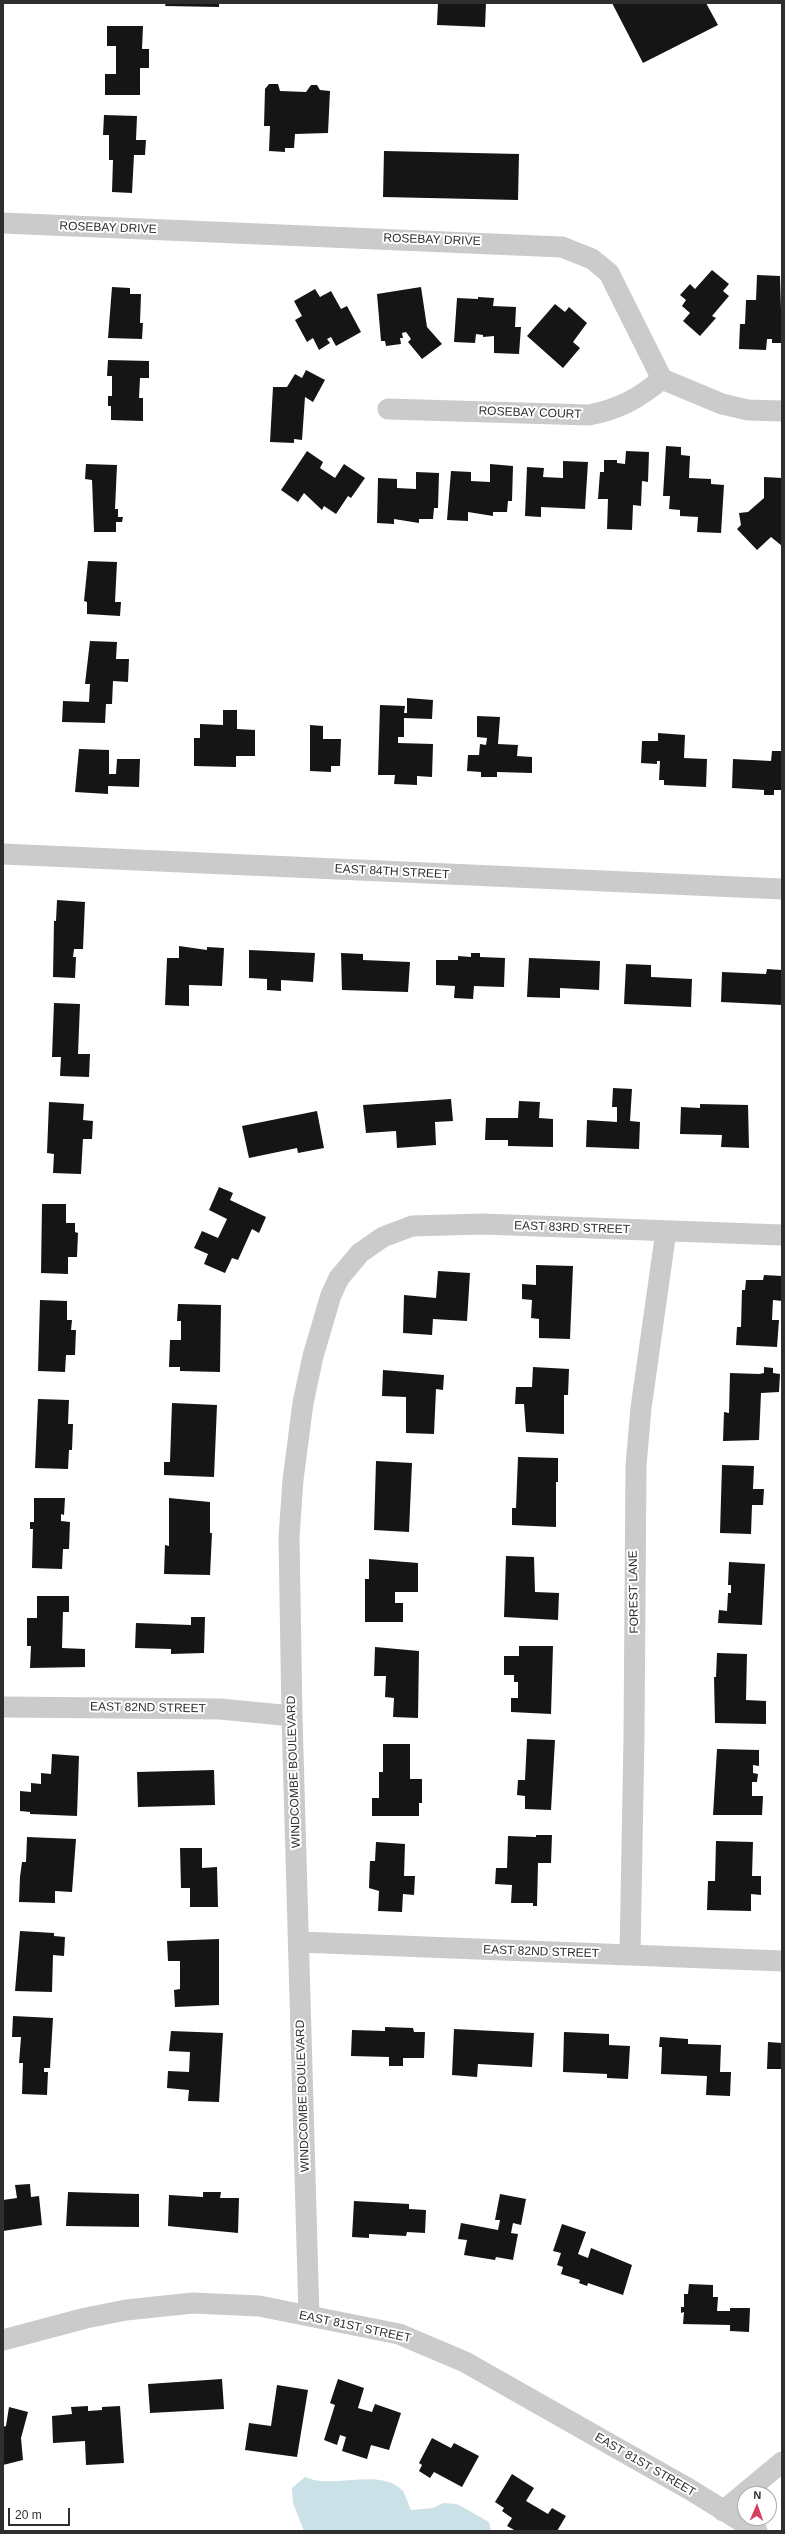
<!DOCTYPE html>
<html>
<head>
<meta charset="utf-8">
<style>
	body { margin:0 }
	#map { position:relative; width:785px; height:2534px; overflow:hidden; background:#fff; font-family:Arial,sans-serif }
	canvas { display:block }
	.frame { position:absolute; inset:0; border:4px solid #2e2e2e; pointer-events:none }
	.north { position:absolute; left:737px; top:2486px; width:40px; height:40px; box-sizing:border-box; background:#fff; border:1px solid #ababab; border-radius:50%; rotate:2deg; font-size:11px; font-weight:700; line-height:16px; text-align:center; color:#2e2e2e }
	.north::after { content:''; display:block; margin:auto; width:14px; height:18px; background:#d5405e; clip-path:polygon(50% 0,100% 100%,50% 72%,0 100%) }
	.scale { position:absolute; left:8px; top:2508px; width:62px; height:18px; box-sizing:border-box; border:2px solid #2e2e2e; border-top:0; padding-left:5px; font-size:12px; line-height:14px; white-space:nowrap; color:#2e2e2e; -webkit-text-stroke:3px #fff; paint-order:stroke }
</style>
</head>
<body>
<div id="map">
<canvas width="785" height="2534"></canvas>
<div class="frame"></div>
<div class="north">N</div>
<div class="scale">20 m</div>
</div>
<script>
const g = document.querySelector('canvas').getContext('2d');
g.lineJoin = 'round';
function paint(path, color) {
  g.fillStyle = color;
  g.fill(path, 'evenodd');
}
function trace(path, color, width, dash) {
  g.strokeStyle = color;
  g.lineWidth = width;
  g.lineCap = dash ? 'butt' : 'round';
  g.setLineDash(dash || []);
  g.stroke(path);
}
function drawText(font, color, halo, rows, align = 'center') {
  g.font = font + ' Arial,sans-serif';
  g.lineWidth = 4;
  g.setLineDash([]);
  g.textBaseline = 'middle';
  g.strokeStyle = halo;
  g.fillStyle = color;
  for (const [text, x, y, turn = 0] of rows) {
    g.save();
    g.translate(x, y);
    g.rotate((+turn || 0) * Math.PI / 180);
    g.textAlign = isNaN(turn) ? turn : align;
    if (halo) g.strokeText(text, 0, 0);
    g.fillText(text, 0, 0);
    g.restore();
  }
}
paint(new Path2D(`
	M305 2477C333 2490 379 2467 402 2490 406 2495 408 2504 411 2510L433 2508 443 2503 457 2504 489 2522 491 2531H304L293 2503 292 2488Z`), '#cbe1e8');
paint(new Path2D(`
	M166 3H219V7L165 6Z
	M438 3H486L485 27 437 25Z
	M612 3H706L718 25 643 63Z
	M107 26H143L142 49H149V68H140V95H105V74H116V46H107Z
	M269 84H278L280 91 306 92 311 85H317L320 90 330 91 328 133 295 134 294 148H285V152L269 151 270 126H264L265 89Z
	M104 115 137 116 136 140H146L145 155H134L132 193 112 192 113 160H109V135H103Z
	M384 151 519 154 518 200 383 197Z
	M712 270 729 284 723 291 729 296 712 316 716 318 700 336 683 321 690 313 682 306 686 300 680 295 690 284 695 289Z
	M757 275 780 276 782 343H772V339H767L766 350 739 349 740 324H745L746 300H756Z
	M112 287 130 288V294H141L140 323H143L142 339 108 338Z
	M421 287 427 327 442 344 422 359 408 342 411 339 406 332 402 333 403 338H400L401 344 386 346 385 341H381L377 294Z
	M315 289 320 297 331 291 341 309 347 306 361 332 336 346 331 337 327 339 330 343 319 350 313 338 307 342 295 320 302 316 294 301Z
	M478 297 494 298 493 306 516 307 515 327H521L519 354 494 353V336L483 337V335L476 334 475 343 454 342 457 298 478 299Z
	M555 304 565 312 569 307 587 323 573 342 580 348 563 368 527 336Z
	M108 360 149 361V378H140L139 398H143V421L111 420V406H108V396H112V376H107Z
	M306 370 325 380 313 402 305 397 302 440 294 439V443L270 442 273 387H287L295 374 302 378Z
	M666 446 681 447V455L690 456 689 478 711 479V484L724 485 721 533 697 532 698 517 680 516V510L669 509 670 496H663Z
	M307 451 323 462 320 468 335 478 344 464 365 478 351 498 348 496 336 514 324 506 322 510 304 493 298 502 281 490Z
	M626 451 649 452 648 482 642 481 641 506 633 505 632 530 607 529 608 499H598L600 472H604V460H617V463L625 464Z
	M563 461 588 462 585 509 541 507V517L525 516 527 467 544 468 543 477 563 478Z
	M86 464 117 465 115 509H118V517H123L122 522H116V532H94L92 480 85 479Z
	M490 464 513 466 512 501H508L507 512H493V516L468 512V521L447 520 451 471 471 472V481L490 482Z
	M416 472 439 473 438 508H434L433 519H419V523L394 519V524L377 523 378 478 397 479V488L416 489Z
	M764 477 782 478V546L771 537 757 550 737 529 741 525 739 513 748 512 764 498Z
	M88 561 117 562 115 602H121L120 616 87 614V602L84 601Z
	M90 641 117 642 116 659H129L128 682 113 681 112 704H106L105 723 62 722 63 701 89 702 90 684H85Z
	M407 698 433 700 432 719 404 718V737H398V743L433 744 432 777 417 776V785L394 784 395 775H378L380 705 405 706 404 713H407Z
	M223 710H237V729L255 730V756H236V767L194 766V738H200V724L223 725Z
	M477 716 500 717 498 744 518 745 517 756 532 757V773L497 772V777H481V772L467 771 468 755H479L480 744 486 745 487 738 477 737Z
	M310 725 323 726V739H341L340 766H331V772L310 771Z
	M658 733 685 735 684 758 707 759 706 787 664 785V780H659L660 761H657V764L641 763 642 741H658Z
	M79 749 109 750V774H116L117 759H140L139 787 108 786V794L75 792Z
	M772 751H782V790H774V795H764V790L732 788 733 759 771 761Z
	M57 900 85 902 83 949H74L73 957H76L75 978 53 977 54 921H56Z
	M179 946 207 950V947L224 948 222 986 189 985V1006L165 1005 167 958H179Z
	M249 950 315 953 313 982 281 980V991L267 990V979L249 978Z
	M341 953 363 954V960L410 962 408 992 342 990Z
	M471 953H480V957L505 958 504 987 474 986 473 999 454 998 455 986 436 985V960H458V956L471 957Z
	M529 958 600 961 599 990 560 988V998L527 997Z
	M626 964 651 965V977L692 979 691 1007 624 1004Z
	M767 969 782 970V1005L721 1002 722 972 766 974Z
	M54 1003 80 1004 78 1054H90L89 1077 60 1076 61 1057H52Z
	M613 1088 632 1089 630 1121 640 1122 639 1149 586 1147 587 1120 617 1122V1107H612Z
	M451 1099 453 1121 435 1122 436 1145 397 1148 396 1131 366 1133 363 1105Z
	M519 1101 540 1102 539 1118 553 1119V1147L508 1146V1140H485L486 1118H518Z
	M49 1102 84 1104 83 1120 93 1121 92 1139H83L81 1174 53 1173 54 1154 47 1153Z
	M700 1104 748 1105 749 1148 721 1147 722 1135 680 1134 681 1107 700 1108Z
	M317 1111 324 1148 298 1153 297 1148 249 1158 242 1126Z
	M219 1187 233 1193 230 1200 266 1217 259 1233 252 1229 238 1260 232 1258 225 1273 204 1264 208 1254 194 1248 202 1231 218 1238 227 1219 209 1210Z
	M42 1204H66V1223H75V1232L78 1233 77 1257H68V1274L41 1273Z
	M536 1265 573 1266 570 1339 539 1338V1319L531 1318 532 1300 522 1299V1284L536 1285Z
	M438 1271 470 1273 467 1321 433 1319 432 1335 403 1333 404 1295 436 1298Z
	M764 1275 782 1276V1301L773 1300 772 1320H779L777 1347 736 1345 737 1327H741L742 1290H745L746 1280H763Z
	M40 1300 67 1301V1320H72L71 1330H76L75 1355H66L65 1372 38 1371Z
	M178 1304 221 1305 220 1372 180 1371V1367H169L170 1340H181V1321H177Z
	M533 1367 569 1369 568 1395H564V1434L526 1432 524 1404H515L516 1387H532Z
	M764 1367 773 1368V1373L780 1374 779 1392 761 1393 759 1440 723 1441 724 1412 729 1413 730 1373 759 1374 764 1373Z
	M383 1370 444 1375 443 1390 436 1389 434 1434 406 1433V1397L382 1396Z
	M38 1399 69 1400 68 1424H73L72 1450H69L68 1469 35 1468Z
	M172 1403 217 1405 214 1477 164 1475V1462H170Z
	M518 1457 558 1458V1482H556V1527L512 1525V1508H516Z
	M376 1461 412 1463 409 1532 374 1530Z
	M722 1465 754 1466 753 1489H764L763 1505H752L751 1534 720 1533Z
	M34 1498H65L64 1515 61 1514V1521L70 1522 69 1549H63L62 1569 32 1568 33 1529H30V1522H34Z
	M169 1498 210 1502V1533H212L210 1575 164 1574 165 1545 169 1546Z
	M506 1556 534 1557 535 1592 559 1593 558 1620 504 1617Z
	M369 1559 418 1563V1592H395V1603H403V1622H365V1579H369Z
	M729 1562 765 1564 762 1625 718 1623 719 1610 727 1611 728 1593H731V1585H728Z
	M37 1596H69V1612H63L62 1648 85 1649V1667L30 1668 31 1646H27V1618H37Z
	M191 1617H205L204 1653 171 1654V1649L135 1648 136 1623 191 1625Z
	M519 1646H553L551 1714 511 1712V1698H518V1682H514V1675H504V1656H519Z
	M375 1647 419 1651 418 1718 393 1717 394 1698 385 1697 386 1676H374Z
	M717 1653 747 1654 746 1700 766 1701V1724L715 1723 714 1677H716Z
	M527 1739 555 1740 551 1810 525 1809V1796L517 1795 518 1780H525Z
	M383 1744H410V1779H422V1803H419V1816H372V1798H379V1772H383Z
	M717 1749 759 1750V1766L753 1765V1773L758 1774 757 1782H752V1796H763L762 1815H713Z
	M52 1754 79 1756 77 1816 30 1814V1812L20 1811V1791L31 1792V1783L41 1784V1773L51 1774Z
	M214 1770 215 1805 138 1807 137 1772Z
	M536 1835H552L551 1863H538L537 1906H533V1903H511L512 1885 495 1884 496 1868H507L508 1836 536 1837Z
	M27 1837 76 1839 72 1892 55 1891V1903L19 1902 20 1877 22 1862H26Z
	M716 1841 753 1842 752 1876H761V1895L751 1894V1911L707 1910 708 1881H715Z
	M376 1842 405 1844 404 1876H415L414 1895 403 1894 402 1912 378 1911 379 1891 369 1888 370 1861H375Z
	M180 1848H202V1868L217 1867 218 1907H190V1888H181Z
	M20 1931 54 1933V1936L65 1937 64 1956 53 1955 52 1992 15 1991Z
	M219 1939V2005L175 2007 174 1990 180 1989V1961H168L167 1941Z
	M13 2016 53 2018 50 2068H44V2072H48L47 2095 22 2094 23 2063H19L21 2037H12Z
	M385 2027 413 2028 414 2032H425L424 2058H403V2066H389V2057L351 2056 352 2030 385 2031Z
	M454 2029 534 2033 532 2067 478 2064 477 2077 452 2075Z
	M171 2031 223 2033 219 2102 188 2101 189 2090 167 2088 168 2071 189 2072 190 2052 169 2051Z
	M564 2032 609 2034V2045L630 2046 628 2079 607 2078V2074L563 2072Z
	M660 2037 688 2039V2044L721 2045 720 2072H731L730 2096 706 2095 707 2076 661 2074 662 2047H659Z
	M768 2042 782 2043V2069H767Z
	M30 2184 31 2197 39 2196 42 2225 3 2231V2200L17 2198 15 2185Z
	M68 2192 139 2194V2227L66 2226Z
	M203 2192H221L220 2198H239L238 2233 168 2226 169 2195 203 2197Z
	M500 2194 526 2199 521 2225 513 2223 511 2233 518 2234 513 2260 496 2257 495 2260 464 2255 467 2240 458 2239 461 2223 498 2230 500 2220H495Z
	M354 2201 409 2204V2209L426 2210 425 2233 407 2232 406 2236 369 2234V2238L352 2237Z
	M562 2224 586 2232 578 2254 588 2258 591 2248 632 2265 623 2295 588 2283 587 2286 579 2283 580 2280 561 2274 563 2267 557 2265 561 2253 553 2251Z
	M689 2284 713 2285V2297H718L717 2311H730V2308H750L749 2332 730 2331V2325L683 2324 684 2312 681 2313V2307H684V2294H688Z
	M222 2379 224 2409 150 2413 148 2384Z
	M338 2379 364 2388 358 2408 372 2412 375 2404 401 2413 389 2450 371 2445 367 2459 342 2451 346 2437 340 2435 337 2445 324 2440 335 2405 330 2403Z
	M277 2385 308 2390 297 2457 245 2450 249 2423 271 2426Z
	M88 2406V2411L102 2410V2407L120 2406 124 2463 86 2465 85 2441 53 2443 52 2416 72 2414 71 2407Z
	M9 2407 28 2412 21 2438 23 2460 3 2465V2427L6 2426Z
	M432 2438 451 2448 454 2443 479 2456 462 2487 434 2472 430 2478 419 2471 422 2465 419 2463Z
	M512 2474 534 2488 526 2501 548 2514 552 2508 566 2516 557 2531H516L507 2526 512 2518 502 2511 504 2508 495 2502Z`), '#151515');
trace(new Path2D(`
	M3 223 562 247 592 259 609 273 662 379 722 404 748 410 782 411
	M388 409 589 415C620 409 639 398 662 379
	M3 854 782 889
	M3 1707 220 1709 292 1716
	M299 1942 782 1961
	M630 1955 634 1736 636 1466 641 1408 666 1231
	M309 2316 292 1716 289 1537 293 1480 303 1403 313 1356 331 1295 339 1278 360 1253 383 1237 412 1226 482 1224 782 1235
	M3 2340 86 2318 126 2310 193 2303 259 2306 399 2334 465 2362 689 2489 757 2531
	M723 2511 782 2462`), '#cbcbcb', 21);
drawText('12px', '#2e2e2e', '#fff', [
	["ROSEBAY DRIVE",108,228,2],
	["ROSEBAY DRIVE",432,240,2],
	["ROSEBAY COURT",530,413,2],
	["EAST 84TH STREET",392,872,3],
	["EAST 83RD STREET",572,1228,2],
	["FOREST LANE",634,1592,-91],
	["EAST 82ND STREET",148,1708,1],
	["WINDCOMBE BOULEVARD",294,1772,-92],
	["EAST 82ND STREET",541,1952,2],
	["WINDCOMBE BOULEVARD",303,2096,-92],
	["EAST 81ST STREET",355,2327,12],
	["EAST 81ST STREET",645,2465,30]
]);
</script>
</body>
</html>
